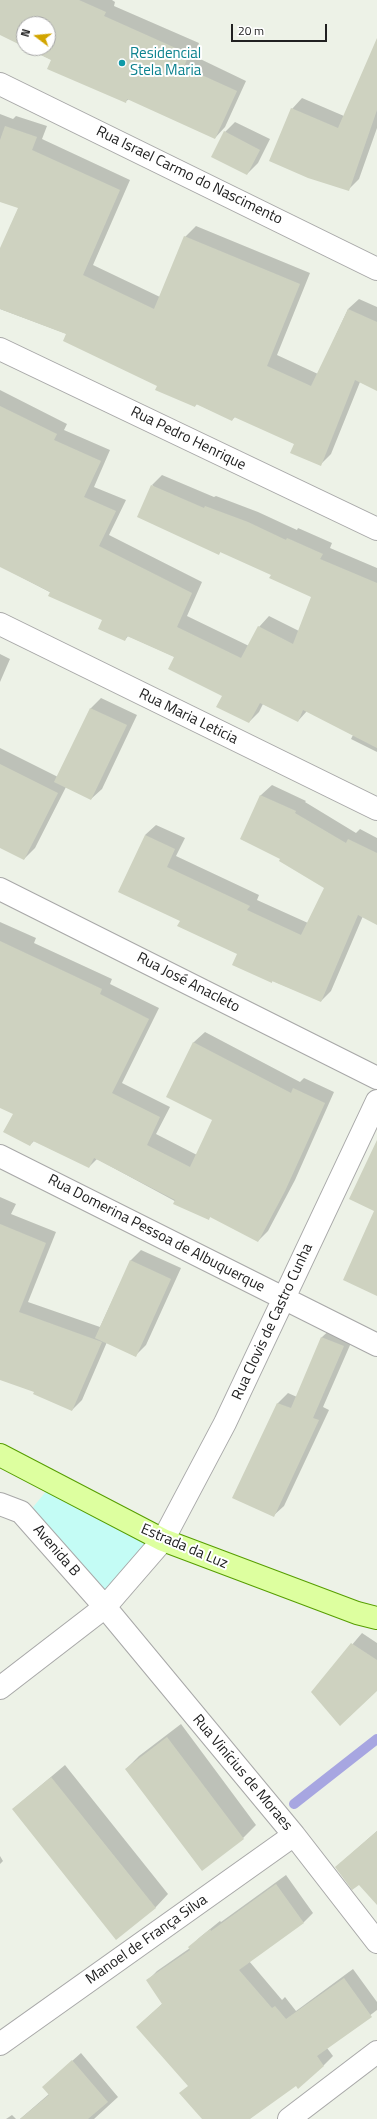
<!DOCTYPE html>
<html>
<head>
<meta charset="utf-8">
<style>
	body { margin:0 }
	#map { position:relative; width:377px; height:2119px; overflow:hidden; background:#edf2e7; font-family:"Titillium Web",sans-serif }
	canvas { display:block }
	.north { position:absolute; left:16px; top:16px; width:40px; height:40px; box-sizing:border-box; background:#fff; border:1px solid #a6a6a6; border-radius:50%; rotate:286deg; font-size:11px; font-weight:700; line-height:16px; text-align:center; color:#212121 }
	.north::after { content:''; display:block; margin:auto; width:14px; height:18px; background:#d2a500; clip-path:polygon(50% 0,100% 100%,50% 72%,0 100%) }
	.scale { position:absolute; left:231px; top:24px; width:96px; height:18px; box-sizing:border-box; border:2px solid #212121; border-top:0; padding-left:5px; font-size:12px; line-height:14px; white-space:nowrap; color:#212121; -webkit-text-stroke:3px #fff; paint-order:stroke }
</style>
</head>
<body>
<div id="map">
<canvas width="377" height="2119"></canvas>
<div class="north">N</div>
<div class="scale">20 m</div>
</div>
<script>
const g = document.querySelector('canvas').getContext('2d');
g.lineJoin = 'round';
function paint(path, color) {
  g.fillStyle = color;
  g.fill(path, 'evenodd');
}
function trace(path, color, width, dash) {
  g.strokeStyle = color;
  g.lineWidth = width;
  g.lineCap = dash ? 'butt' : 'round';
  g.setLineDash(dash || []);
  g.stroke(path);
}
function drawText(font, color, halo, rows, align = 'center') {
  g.font = font + ' "Titillium Web",sans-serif';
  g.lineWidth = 4;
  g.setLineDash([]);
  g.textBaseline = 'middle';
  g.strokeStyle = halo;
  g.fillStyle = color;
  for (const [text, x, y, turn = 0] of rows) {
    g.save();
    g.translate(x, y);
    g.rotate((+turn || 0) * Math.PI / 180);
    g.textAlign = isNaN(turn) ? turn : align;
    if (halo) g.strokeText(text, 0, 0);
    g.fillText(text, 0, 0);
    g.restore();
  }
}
paint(new Path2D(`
	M48 1489 154 1544 106 1599 29 1512Z`), '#c4fcf5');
paint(new Path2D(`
	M0 0H112L115 2 114 6 199 43 194 56 246 81 225 127 215 138 129 99 125 102 52 60 26 48H48V24H24V47L18 44 19 42 0 34Z
	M377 51V128L359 179 348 190 292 109 302 98 344 116Z
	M0 114 13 119 16 116 47 126 42 139 130 180 93 265 160 297 185 237 196 226 310 273 277 355 318 374 348 309 359 299 377 307V390L360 382 331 454 321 464 295 444 236 416 232 420 197 404 195 406 67 334 0 309V250L19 207 0 200Z
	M235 122 270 139 258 163 247 174 225 132Z
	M0 390 67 424 64 430 110 450 94 487 126 500 109 535 202 582 187 616 249 646 259 627 269 616 299 631 312 597 272 574 221 551 219 554 152 485 162 475 214 497 216 496 258 512 297 530 298 528 332 543 330 548 377 568V752L351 739 353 735 307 711 298 721 263 704 259 712 249 722 223 695 175 657 128 636 125 640 103 620 0 566Z
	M0 654 10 659 0 682Z
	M101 698 137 715 102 789 91 799 66 787 35 848 24 859 0 847V748L58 777 91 708Z
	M272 785 306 801 305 802 356 833 360 829 377 838V924L363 916 331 991 321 1001 273 981 271 982 238 953 181 920 145 835 156 825 185 838 176 856 259 895 257 900 308 923 326 888 282 858 241 839 261 795Z
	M0 922 36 938 34 943 112 979 110 984 159 1008 122 1083 170 1107 156 1134 197 1155 214 1119 168 1097 194 1042 205 1032 300 1082 304 1078 334 1092 295 1180 268 1231 258 1241 211 1216 208 1219 97 1159 89 1167 34 1141 30 1145 14 1113 0 1107Z
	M0 1197 16 1204 11 1214 56 1232 28 1302 100 1327 131 1260 141 1250 181 1268 146 1345 135 1356 107 1342 82 1400 72 1410 35 1391 0 1379Z
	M333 1327 354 1336 323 1407 329 1410 284 1506 273 1516 278 1403 288 1393 297 1397 322 1337Z
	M362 1633 377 1643V1689L312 1692Z
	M181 1724 256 1825 243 1838 202 1870 126 1769 139 1756Z
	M65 1765 168 1894 155 1908 13 1809Z
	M377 1831V1903L359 1883 336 1867Z
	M0 1856 3 1861 0 1864Z
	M286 1875 313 1913 304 1922 249 1961 282 2000 285 1997 296 2011 353 1969 377 2002V2010L327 2048 333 2056 324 2065 298 2087 296 2085 249 2119H203L189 2085 137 2027 163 2003 148 1980 157 1971 190 1948 199 1938 220 1921 221 1922Z
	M81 2053 118 2097 94 2119H20L49 2094 52 2079Z
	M12 2115 16 2119H6Z`), '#0003');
trace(new Path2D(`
	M294 1804 377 1739`), '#a7a6e1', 10);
paint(new Path2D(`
	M0 0H79L106 12 104 16 189 54 184 67 237 91 215 139 127 99 126 103 47 69 51 60 0 35ZM24 24H48V48H24Z
	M377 38V110L349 191 308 178 269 161 291 108 338 128Z
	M5 126 37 137 32 150 120 190 83 275 154 309 184 236 300 284 267 366 311 386 348 309 377 322V391L355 380 321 466 290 453 294 444 234 417 232 421 196 404 195 407 155 390 157 386 63 341 66 334 0 309V248L18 208 0 202V140Z
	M224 131 260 150 247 175 211 157Z
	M0 406 57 434 54 440 101 461 84 497 116 511 99 546 192 593 177 627 241 658 258 626 293 644 311 597 269 578 271 575 220 552 219 555 137 517 151 485 204 508 205 506 248 522 286 540 287 538 323 554 320 559 377 583V748L303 710 298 722 260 703 249 723 216 707 222 696 168 669 174 657 127 636 125 641 98 629 102 620 48 596 50 592 0 567Z
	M90 708 127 725 91 800 54 782Z
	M0 764 58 793 24 860 0 848Z
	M260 795 296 811 295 813 346 843 348 839 377 853V925L358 915 321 1002 272 981V983L232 965 237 954 177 926 180 921 118 892 145 835 175 849 167 867 250 906 247 910 301 935 324 888 279 861 280 859 240 839Z
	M0 941 102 989 100 994 149 1019 112 1093 160 1117 147 1145 190 1167 212 1120 166 1097 193 1042 291 1093 293 1088 325 1103 285 1191 258 1242 210 1217 209 1220 173 1204 175 1200 94 1158 89 1168 33 1141 30 1146 3 1132 13 1114 0 1108Z
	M377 1140V1296L343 1280 374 1211 349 1199Z
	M0 1224 46 1243 19 1312 102 1342 72 1411 33 1394 34 1392 0 1380Z
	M130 1260 171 1279 136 1357 95 1338Z
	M321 1337 344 1346 313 1418 319 1420 274 1517 232 1498 277 1403 291 1408Z
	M351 1643 377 1660V1691L340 1726 311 1692Z
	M167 1737 244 1839 202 1871 125 1769Z
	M51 1777 156 1908 116 1940 12 1809Z
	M377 1831V1905L359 1885 352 1890 335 1867Z
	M276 1884 304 1923 239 1970 272 2008 275 2006 286 2019 344 1978 372 2017 317 2056 324 2066 298 2089 296 2086 250 2119H202L179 2093 188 2086 136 2027 162 2004 146 1980 190 1950 188 1947 210 1929 211 1931Z
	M72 2060 108 2102 88 2119H20L49 2095 42 2087Z`), '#ced2c0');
const minor = new Path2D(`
	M0 84 377 269
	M0 349 377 529
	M0 624 377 809
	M0 889 377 1078
	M0 1156 377 1345
	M0 1504 21 1512 105 1607 294 1835 377 1942
	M0 1688 105 1607 163 1540 225 1423 377 1101
	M0 2044 294 1835
	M289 2119 377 2052`);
const major = new Path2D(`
	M0 1455 163 1540 357 1613 377 1618`);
trace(minor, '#a8a8a8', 24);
trace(major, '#569e00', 24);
trace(minor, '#fff', 22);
trace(major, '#ddff9f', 22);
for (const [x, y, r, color] of [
	[122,63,4,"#0f9aa8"]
]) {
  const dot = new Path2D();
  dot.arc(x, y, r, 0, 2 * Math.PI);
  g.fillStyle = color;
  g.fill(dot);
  trace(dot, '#fff', 1.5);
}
drawText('15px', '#0d838f', '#fff', [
	["Residencial",130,54],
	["Stela Maria",130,71]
], 'left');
drawText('15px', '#212121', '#fff', [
	["Rua Israel Carmo do Nascimento",189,176,26],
	["Rua Pedro Henrique",188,439,26],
	["Rua Maria Leticia",188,717,26],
	["Rua José Anacleto",188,983,27],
	["Rua Domerina Pessoa de Albuquerque",156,1234,27],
	["Rua Clovis de Castro Cunha",273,1322,-65],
	["Estrada da Luz",184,1547,23],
	["Avenida B",56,1551,49],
	["Rua Vinícius de Moraes",242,1773,50],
	["Manoel de França Silva",147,1940,-35]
]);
</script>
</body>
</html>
